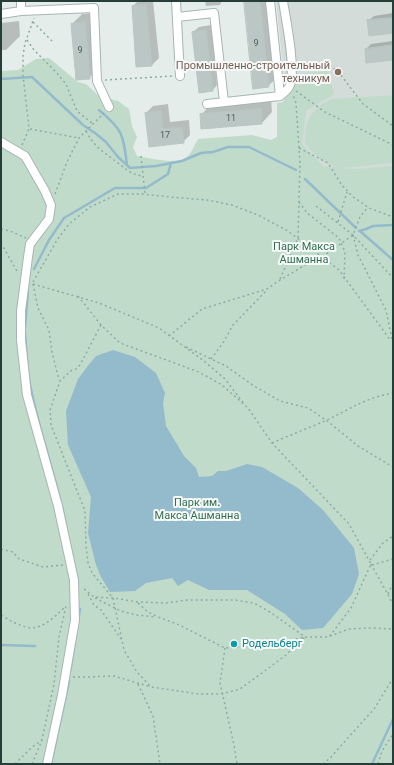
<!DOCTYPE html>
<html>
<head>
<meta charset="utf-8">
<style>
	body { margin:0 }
	#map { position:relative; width:394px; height:765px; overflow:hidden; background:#e5edea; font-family:Roboto,sans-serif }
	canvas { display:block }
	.frame { position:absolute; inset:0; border:2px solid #263d3a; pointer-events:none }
</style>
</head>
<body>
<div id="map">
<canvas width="394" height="765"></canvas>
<div class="frame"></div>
</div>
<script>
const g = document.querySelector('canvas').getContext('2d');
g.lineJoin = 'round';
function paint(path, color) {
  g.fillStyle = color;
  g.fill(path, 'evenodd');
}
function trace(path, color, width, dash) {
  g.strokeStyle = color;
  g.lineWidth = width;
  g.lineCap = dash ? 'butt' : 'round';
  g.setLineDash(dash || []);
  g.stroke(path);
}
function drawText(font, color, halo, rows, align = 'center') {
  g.font = font + ' Roboto,sans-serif';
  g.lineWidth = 4;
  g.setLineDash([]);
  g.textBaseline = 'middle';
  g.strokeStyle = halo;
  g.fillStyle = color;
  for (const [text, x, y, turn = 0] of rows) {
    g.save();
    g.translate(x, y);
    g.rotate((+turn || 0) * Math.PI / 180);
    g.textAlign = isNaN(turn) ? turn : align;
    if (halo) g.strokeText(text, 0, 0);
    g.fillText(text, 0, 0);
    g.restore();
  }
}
paint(new Path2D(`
	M276 1H393V170L323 171 291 144Z`), '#d3dcd9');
paint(new Path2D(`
	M49 58 78 82 86 84 99 96 118 101 129 109 132 126 137 137 133 147 137 156C150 158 178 166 188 156 192 152 195 144 198 139L252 135 271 140 277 137V103L283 102 299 74 328 71 334 94 306 111 302 144 323 166 337 167 323 162 312 152 305 143 306 127 310 116 319 106 331 99 393 95V163L342 168 355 169 393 166V764H1V71L18 70 36 59Z`), '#c1dbcb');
paint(new Path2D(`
	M113 350 135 357 156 373 165 393 163 403 166 426 184 456 196 468 199 477 212 476 218 471H226L247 464 262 467 298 488 323 510 354 548 359 574 352 594 323 628 302 630 285 614 247 590H209L188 580 178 586 172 578 146 583 135 591 110 592 101 577 96 565 88 533 91 497 68 445 66 411 78 379 87 367 96 356Z`), '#93bbcb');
paint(new Path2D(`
	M138 1H153L159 58 152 65H137L133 6Z
	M205 1H221V3L220 5 206 6Z
	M245 1H271L279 76 268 86Z
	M95 13 100 67 89 78 72 24 82 14Z
	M393 13V32L368 21 374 16Z
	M19 21 20 36 6 50H1V23Z
	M211 25 217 85 212 91 193 32 199 27Z
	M393 41V59L366 49 371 44Z
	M271 99 272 112 262 123 201 115 211 104Z
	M168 104 170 122 189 120 190 135 183 142 149 146 146 113 153 106Z`), '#0003');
trace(new Path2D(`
	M1 79 32 77 83 125 95 133 106 142 118 157 130 168 156 166 182 161 201 153 213 152 228 147H249L296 170
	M99 110C123 130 123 134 127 165
	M305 179 356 228
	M359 231 366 229 373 226 393 225
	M360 231 393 260
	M34 269 49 240 64 218 115 188H146L168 174 171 163
	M25 328 28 291
	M25 333C26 348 27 364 29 379 38 431 58 480 67 531
	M1 645 35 646
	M70 672 80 609
	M51 764 69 681
	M372 764 393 719`), '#93bbcb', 2.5);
const building = new Path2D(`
	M244 1H260L269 87 253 89Z
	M146 5 152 66 136 67 132 6Z
	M393 18V33L369 36 367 20Z
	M85 22 90 79 76 80 71 24Z
	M206 30 213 91 199 93 192 32Z
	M393 45V60L366 63 365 49Z
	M261 109 262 124 201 129 200 114Z
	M161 111 163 129 182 127 184 143 149 147 145 113Z`);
paint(building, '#bbc7c4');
trace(building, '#b8c6c2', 1);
const minor = new Path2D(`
	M21 1V11L94 8 97 81 109 107
	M176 1 180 76
	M1 14 21 11
	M177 17 214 13 224 102
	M280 96C284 93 288 90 290 85 296 68 286 20 283 1
	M207 104 280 96 270 1
	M1 142 25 156 45 191 51 205 49 219 30 244 28 257 21 311V340L27 395 58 506 74 580 75 620 62 695 47 764`);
trace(minor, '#a8b5b2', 10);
trace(new Path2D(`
	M33 22 54 43
	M27 40 34 50 57 73 66 84 77 111 93 124
	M330 65 340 74 363 104 393 126
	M105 80 173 76
	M296 91 325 112 393 145
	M30 129 79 138
	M86 131C93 145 102 151 114 160 124 167 130 175 143 176
	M22 145 29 129 23 75V56L25 43 34 18
	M299 148 328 163 341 184 352 196 369 208 393 217
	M141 156 145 194
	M55 194 67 162 79 138 104 113
	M299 202 307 213 339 238 345 252 344 279
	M316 206 353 235 393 278
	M338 222 347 192
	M1 229 10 231 26 238
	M353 235 358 255 386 310 393 344
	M1 243 18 273
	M280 279 298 238 300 163 296 103 293 95
	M33 282 57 240 69 224 90 207 118 194H143L170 197 207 200 232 205 258 215 288 231 339 270 391 341
	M33 284 99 303 159 328 204 361 225 379 245 405
	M33 284 38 308 49 330 52 352 59 380
	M78 296 101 325 120 343 199 372 222 385 248 408 272 443 349 524 371 564 351 608 329 637H305L270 612 254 603 235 600H188L166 603 138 602 113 598 94 597 83 588
	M101 325 80 365 76 369 72 370 60 381 50 410 51 425 85 511 86 546 88 563 92 573 113 598 124 650 137 672 151 687 199 694H222L240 689 262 673 286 655 305 637
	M169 336 202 309 267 289 280 280 317 258 322 257 353 235 360 217 368 207
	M186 347 226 366 254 386 280 401 308 408 326 420 358 446 393 467
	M211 359 223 343 233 325 266 291
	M272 443C290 435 309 428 327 420 352 408 365 398 393 393
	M1 549 13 552 19 559 43 567 64 565
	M370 560 383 543 393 536
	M371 564 393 604
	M372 565 393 559
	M88 594 94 605 101 610 121 639
	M388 594 393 583
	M95 598 121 611 136 615 156 617
	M138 603 148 612 158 617 177 624 225 648 245 646 263 642 287 641 305 637
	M1 615C32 634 39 632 65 607
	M330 636 349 629 372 628 393 629
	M225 648 220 683 234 745 237 764
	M73 677H88L114 676 151 687
	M138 684 153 716 160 764
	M15 764 31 748 42 740
	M32 764 42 740 54 684 59 637 66 606
	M323 764 330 758 374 709 393 678
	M378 764 382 751 393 734`), '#89ada6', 1.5, [2, 3]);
trace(minor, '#fff', 8);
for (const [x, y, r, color] of [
	[338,72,4,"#8d6e63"],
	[234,644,4,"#0f9aa8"]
]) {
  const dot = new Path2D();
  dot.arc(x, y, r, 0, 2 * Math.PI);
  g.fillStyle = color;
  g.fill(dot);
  trace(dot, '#f5f9f8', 1.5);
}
drawText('9px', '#4b605c', null, [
	["9",256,44],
	["9",80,51],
	["11",231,119],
	["17",165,136]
]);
drawText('11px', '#785e54', '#f5f9f8', [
	["Промышленно-строительный",330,66],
	["техникум",330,79]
], 'right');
drawText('11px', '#346f53', '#f5f9f8', [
	["Парк Макса",304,247],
	["Ашманна",304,260],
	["Парк им.",197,503],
	["Макса Ашманна",197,516]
]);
drawText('11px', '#0d838f', '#f5f9f8', [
	["Родельберг",242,644]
], 'left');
</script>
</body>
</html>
